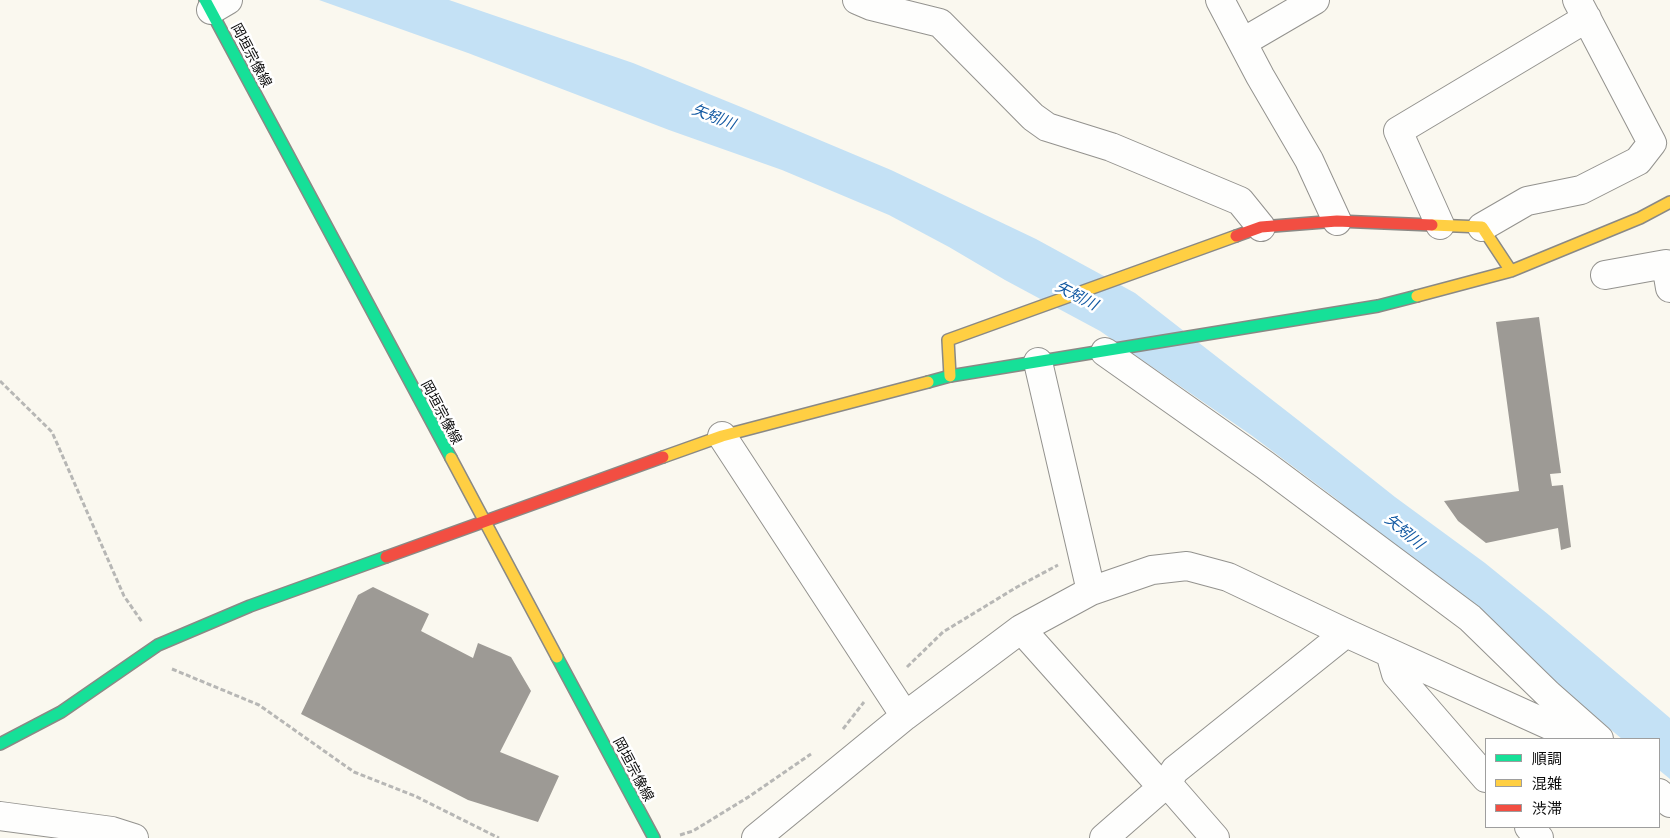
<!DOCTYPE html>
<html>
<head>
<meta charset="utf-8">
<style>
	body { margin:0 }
	#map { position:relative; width:1670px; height:838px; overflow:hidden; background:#faf8ef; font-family:Georgia,"Noto Sans JP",serif }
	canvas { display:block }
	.legend { position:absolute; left:1485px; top:738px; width:175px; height:90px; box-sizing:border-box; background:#fff; border:1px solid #9e9e9e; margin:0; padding:6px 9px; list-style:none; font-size:15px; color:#0c0c0c }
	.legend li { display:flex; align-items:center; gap:10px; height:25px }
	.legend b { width:25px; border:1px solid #9e9e9e }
</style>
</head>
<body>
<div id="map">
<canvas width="1670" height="838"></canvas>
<ul class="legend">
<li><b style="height:6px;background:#16e098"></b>順調</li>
<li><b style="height:6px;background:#ffcf43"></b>混雑</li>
<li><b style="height:6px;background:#f24e42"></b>渋滞</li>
</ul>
</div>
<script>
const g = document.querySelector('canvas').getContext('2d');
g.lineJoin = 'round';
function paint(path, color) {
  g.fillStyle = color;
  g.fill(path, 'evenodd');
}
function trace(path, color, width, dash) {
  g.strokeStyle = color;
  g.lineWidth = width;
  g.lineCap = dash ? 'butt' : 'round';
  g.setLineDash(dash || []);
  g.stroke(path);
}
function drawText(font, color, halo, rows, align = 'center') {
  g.font = font + ' Georgia,"Noto Sans JP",serif';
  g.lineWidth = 5;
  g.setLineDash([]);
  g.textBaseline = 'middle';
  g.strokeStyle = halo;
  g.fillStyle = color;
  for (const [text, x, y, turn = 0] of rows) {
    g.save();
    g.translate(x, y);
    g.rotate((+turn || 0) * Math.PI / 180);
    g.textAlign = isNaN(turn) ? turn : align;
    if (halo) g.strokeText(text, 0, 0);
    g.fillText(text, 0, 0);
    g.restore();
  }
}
paint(new Path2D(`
	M319 0H449L633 63 741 107 891 170 1036 239 1135 293 1298 420 1395 497 1485 563 1549 615 1670 718V779L1659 770V739H1622L1335 498 1251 435 1100 331 1005 280 949 247 889 215 782 170 669 130 468 53Z`), '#c4e1f5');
paint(new Path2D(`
	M1539 317 1561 473 1550 474 1552 486 1563 485 1571 547 1561 550 1558 528 1486 543 1458 521 1444 501 1519 491 1496 322Z
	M373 587 429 614 421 631 473 658 478 643 511 657 531 691 500 752 559 776 538 822 468 800 301 714 358 595Z`), '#9d9a95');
const street = new Path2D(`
	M857 0 871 6 940 23 1033 117 1047 127 1111 147 1240 201 1261 227
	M1220 0 1260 76 1309 160 1337 221
	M211 10 228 0
	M1243 42 1315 0
	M1440 225 1398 131 1587 18
	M1482 227 1527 201 1581 190 1638 161 1652 143 1577 0
	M1605 275 1666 264 1670 288
	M1105 352 1265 465 1470 618 1548 694 1599 739
	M1038 362 1091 591
	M722 436 905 716 756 838
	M1021 629 1091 591 1152 570 1187 566 1228 577 1346 633 1580 739
	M1390 653 1396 674 1486 778
	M905 716 1021 629 1153 777 1167 783 1215 838
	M1659 793 1670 803
	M0 816 112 831 134 838
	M1529 827 1539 838
	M1104 838 1167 783 1175 770 1346 633`);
const fast = new Path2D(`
	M205 0 451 458
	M928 382 950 376 1378 306 1417 296
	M557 657 654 838
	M0 744 61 712 158 645 250 606 386 557`);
const slow = new Path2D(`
	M1432 225 1482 227 1511 271
	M1417 296 1511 271 1640 218 1670 202
	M950 376 948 340 1236 236
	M663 457 722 436 928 382
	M451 458 557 657`);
const jam = new Path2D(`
	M1236 236 1261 227 1337 221 1432 225
	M386 557 663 457`);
trace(street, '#93928e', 30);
trace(fast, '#8a8985', 14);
trace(slow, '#8a8985', 14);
trace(jam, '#8a8985', 14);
trace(new Path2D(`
	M0 381 52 432 124 596 142 622
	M907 667 943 632 1017 587 1058 565
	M172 669 259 705 354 772 415 796 499 838
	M843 729 864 702
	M680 835 693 831 750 796 811 754`), '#b7b7b5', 3, [5, 2.5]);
trace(street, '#fefefd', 28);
trace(fast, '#16e098', 11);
trace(slow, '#ffcf43', 11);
trace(jam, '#f24e42', 11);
drawText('14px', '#0c0c0c', '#fff', [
	["岡垣宗像線",252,55,62],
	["岡垣宗像線",442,412,62],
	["岡垣宗像線",634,769,62]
]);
drawText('italic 15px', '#1158a2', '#fff', [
	["矢矧川",714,116,21],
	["矢矧川",1077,295,27],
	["矢矧川",1405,531,40]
]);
</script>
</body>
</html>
